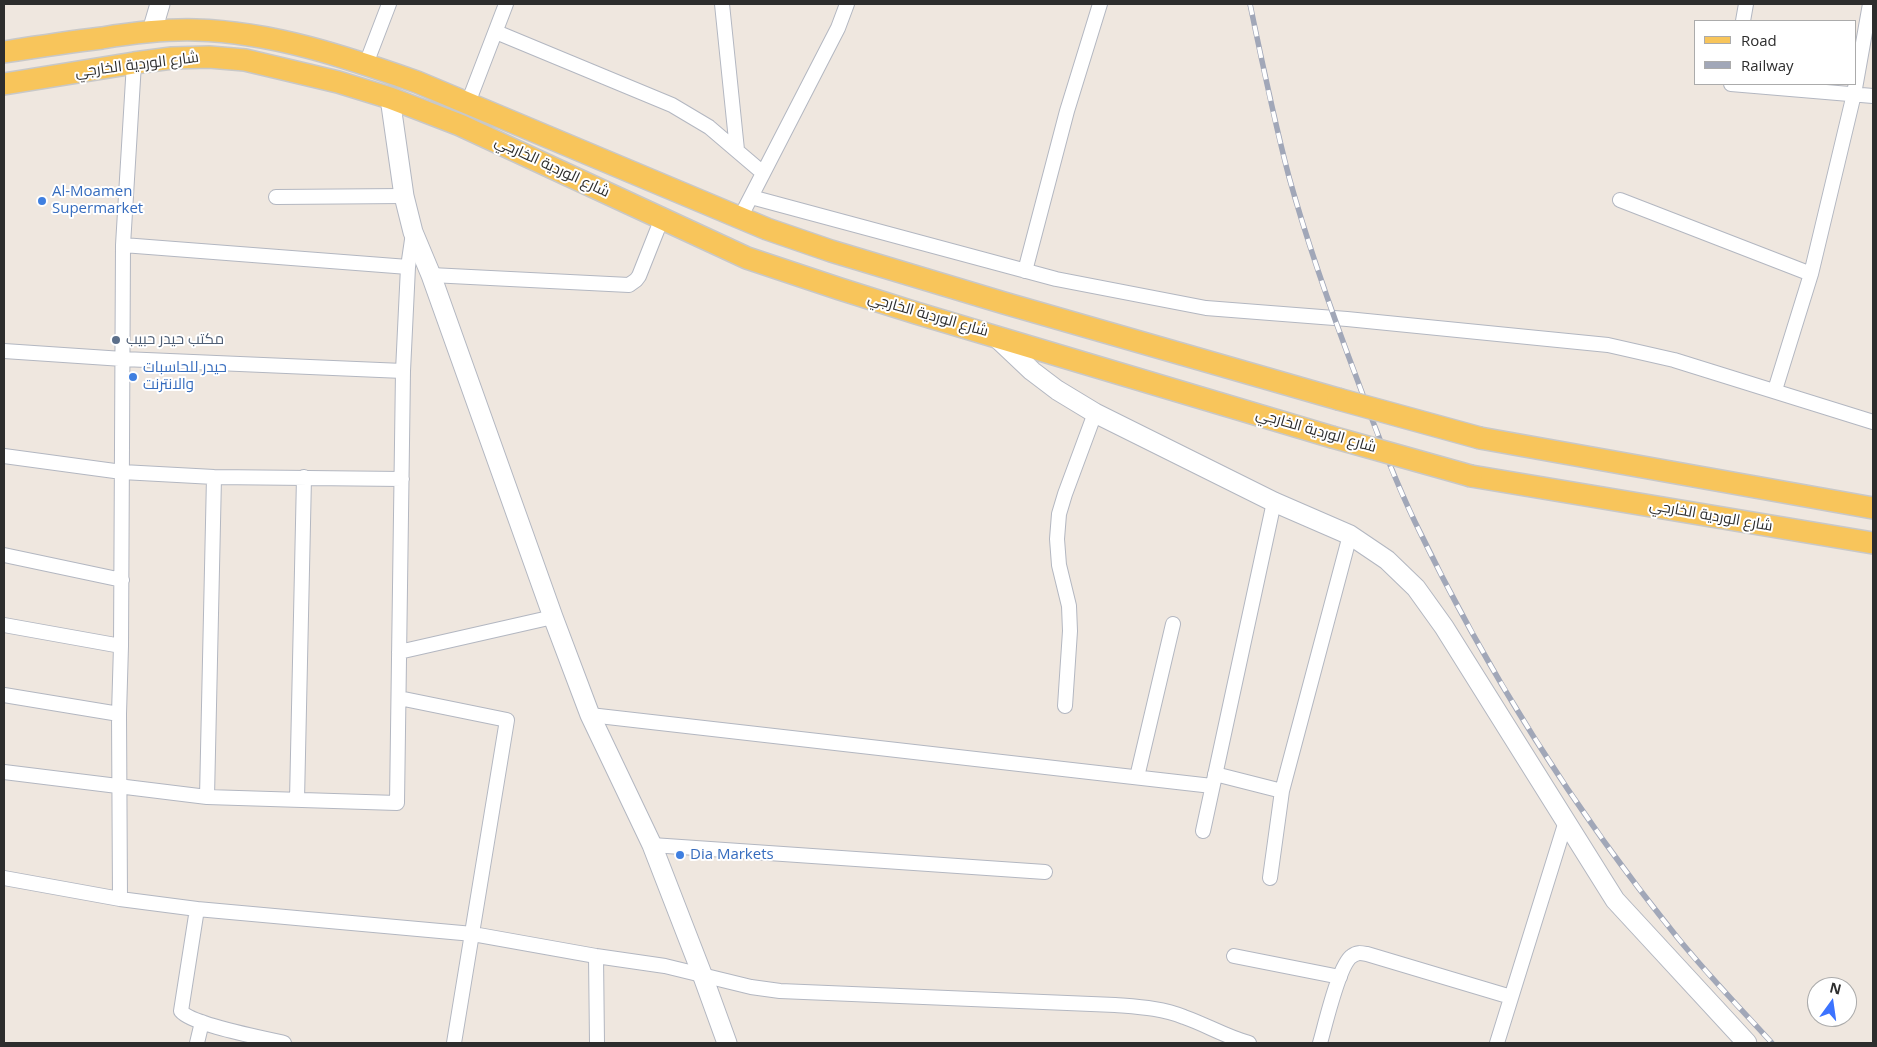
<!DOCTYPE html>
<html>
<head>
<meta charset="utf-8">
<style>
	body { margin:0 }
	#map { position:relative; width:1877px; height:1047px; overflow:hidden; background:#efe7df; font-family:"Open Sans",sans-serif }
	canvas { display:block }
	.frame { position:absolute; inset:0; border:5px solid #2d2d2d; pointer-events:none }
	.legend { position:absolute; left:1694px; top:20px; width:162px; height:65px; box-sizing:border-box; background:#fff; border:1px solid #ababab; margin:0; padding:6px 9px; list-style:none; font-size:15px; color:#2d2d2d }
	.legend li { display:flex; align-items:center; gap:10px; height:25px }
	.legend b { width:25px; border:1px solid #ababab }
	.north { position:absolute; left:1807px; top:977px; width:50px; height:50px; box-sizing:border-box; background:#fff; border:1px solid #ababab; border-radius:50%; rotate:14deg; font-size:14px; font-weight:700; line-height:20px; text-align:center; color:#2d2d2d }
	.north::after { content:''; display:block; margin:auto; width:18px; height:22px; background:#3c73ff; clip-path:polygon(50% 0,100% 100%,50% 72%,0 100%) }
</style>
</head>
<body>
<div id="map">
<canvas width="1877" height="1047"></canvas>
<div class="frame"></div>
<ul class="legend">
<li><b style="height:6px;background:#f8c55b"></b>Road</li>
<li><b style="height:6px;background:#a1a7b8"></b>Railway</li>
</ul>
<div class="north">N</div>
</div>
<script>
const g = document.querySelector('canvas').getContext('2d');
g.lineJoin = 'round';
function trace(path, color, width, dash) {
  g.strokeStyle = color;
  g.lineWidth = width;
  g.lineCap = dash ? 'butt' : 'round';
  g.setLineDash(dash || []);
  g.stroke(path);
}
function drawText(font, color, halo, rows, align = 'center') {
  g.font = font + ' "Open Sans",Cairo,sans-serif';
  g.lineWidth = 4;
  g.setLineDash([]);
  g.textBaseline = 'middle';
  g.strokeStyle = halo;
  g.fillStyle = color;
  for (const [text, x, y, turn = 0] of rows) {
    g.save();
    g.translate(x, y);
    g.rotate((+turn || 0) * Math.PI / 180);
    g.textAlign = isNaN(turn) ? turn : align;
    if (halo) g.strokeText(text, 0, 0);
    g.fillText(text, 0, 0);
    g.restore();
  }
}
const street = new Path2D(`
	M722 4 737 150
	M1743 21 1746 4
	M496 32 672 105 709 127 763 173
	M366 64 389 4
	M1731 84 1873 96
	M468 103 506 4
	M276 197 404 196
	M751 197 1056 279 1206 308 1347 319 1608 345 1674 360 1873 422
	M1620 200 1811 274
	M740 218 838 28 847 4
	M123 245 408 267
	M1025 271 1067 111 1100 4
	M431 275 629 285 636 280 639 276 662 218
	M4 351 123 359 403 371
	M1775 390 1811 274 1854 94 1870 4
	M4 456 122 472 214 477 402 479
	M4 555 122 580
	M4 625 121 646
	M399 652 553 617
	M4 695 119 714
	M399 698 507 720 454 1043
	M1065 706 1070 631 1069 606 1059 565 1057 539 1059 514 1065 494 1095 413
	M590 715 1212 786
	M4 772 207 797 397 803 403 371 408 267 413 233
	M1215 774 1282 791
	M1137 777 1173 624
	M207 797 214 477
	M297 800 304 477
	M1203 831 1274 502
	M652 845 1045 872
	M4 878 120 899 197 909 473 934 596 956 665 966 751 987 780 991 1115 1005C1139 1007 1162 1008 1184 1017 1207 1025 1226 1037 1249 1043
	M1270 878 1282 791 1350 535
	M120 899 119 714 121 646 123 245 134 63
	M197 909 181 1011C192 1025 264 1038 284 1043
	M596 956 597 1043
	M1234 956 1340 977
	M197 1043 202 1022
	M1320 1043C1325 1026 1339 964 1352 956 1357 952 1361 953 1367 954L1511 997
	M1497 1043 1566 821`);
const secondary = new Path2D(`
	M152 31 160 4
	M390 98 404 196 413 232 431 275 553 617 590 715 652 845 702 974 727 1043
	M995 336 1032 371 1057 390 1095 413 1274 502 1350 535 1387 560 1416 588 1444 627 1615 900 1747 1043`);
const primary = new Path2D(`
	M4 52C36 47 69 42 102 38 133 33 164 29 196 30 272 32 346 57 417 82L767 229 831 251 1004 303 1338 399
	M4 84 134 63 172 58 209 57 245 60 338 82 390 98 460 125 747 258 840 289 916 313 1332 437
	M1480 438 1873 508
	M1471 476 1873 543`);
trace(street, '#b3b7c1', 16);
trace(secondary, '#b3b7c1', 21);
trace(primary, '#c8c8c8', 24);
trace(street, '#fff', 14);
trace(secondary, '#fff', 19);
trace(primary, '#f8c55b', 21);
const rail = new Path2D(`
	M1250 4C1262 62 1274 120 1289 177 1308 245 1332 313 1357 379 1375 428 1393 476 1415 522 1485 668 1575 811 1677 937 1707 974 1740 1008 1772 1043`);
trace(rail, '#a1a7b8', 5.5);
trace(rail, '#fff', 4, [11]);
const primaryBridge = new Path2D(`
	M1338 399 1480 438
	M1332 437 1471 476`);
trace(primaryBridge, '#c8c8c8', 24, []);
trace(primaryBridge, '#f8c55b', 21);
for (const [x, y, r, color] of [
	[42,201,5,"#3f7fe0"],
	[116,340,5,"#5c6f8a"],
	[133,377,5,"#3f7fe0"],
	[680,855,5,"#3f7fe0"]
]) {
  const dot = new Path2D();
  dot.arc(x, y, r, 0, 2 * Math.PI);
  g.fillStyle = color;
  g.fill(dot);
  trace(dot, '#fff', 2);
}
drawText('15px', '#2d2d2d', '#fff', [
	["شارع الوردية الخارجي",137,65,-7],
	["شارع الوردية الخارجي",552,167,25],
	["شارع الوردية الخارجي",928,315,16],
	["شارع الوردية الخارجي",1316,431,16],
	["شارع الوردية الخارجي",1711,516,10]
]);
drawText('15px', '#366cbe', '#fff', [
	["Al-Moamen",52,192],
	["Supermarket",52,209],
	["حيدر للحاسبات",143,368],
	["والانترنت",143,385],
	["Dia Markets",690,855]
], 'left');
drawText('15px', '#4e5e75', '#fff', [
	["مكتب حيدر حبيب",126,340]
], 'left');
</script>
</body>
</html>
